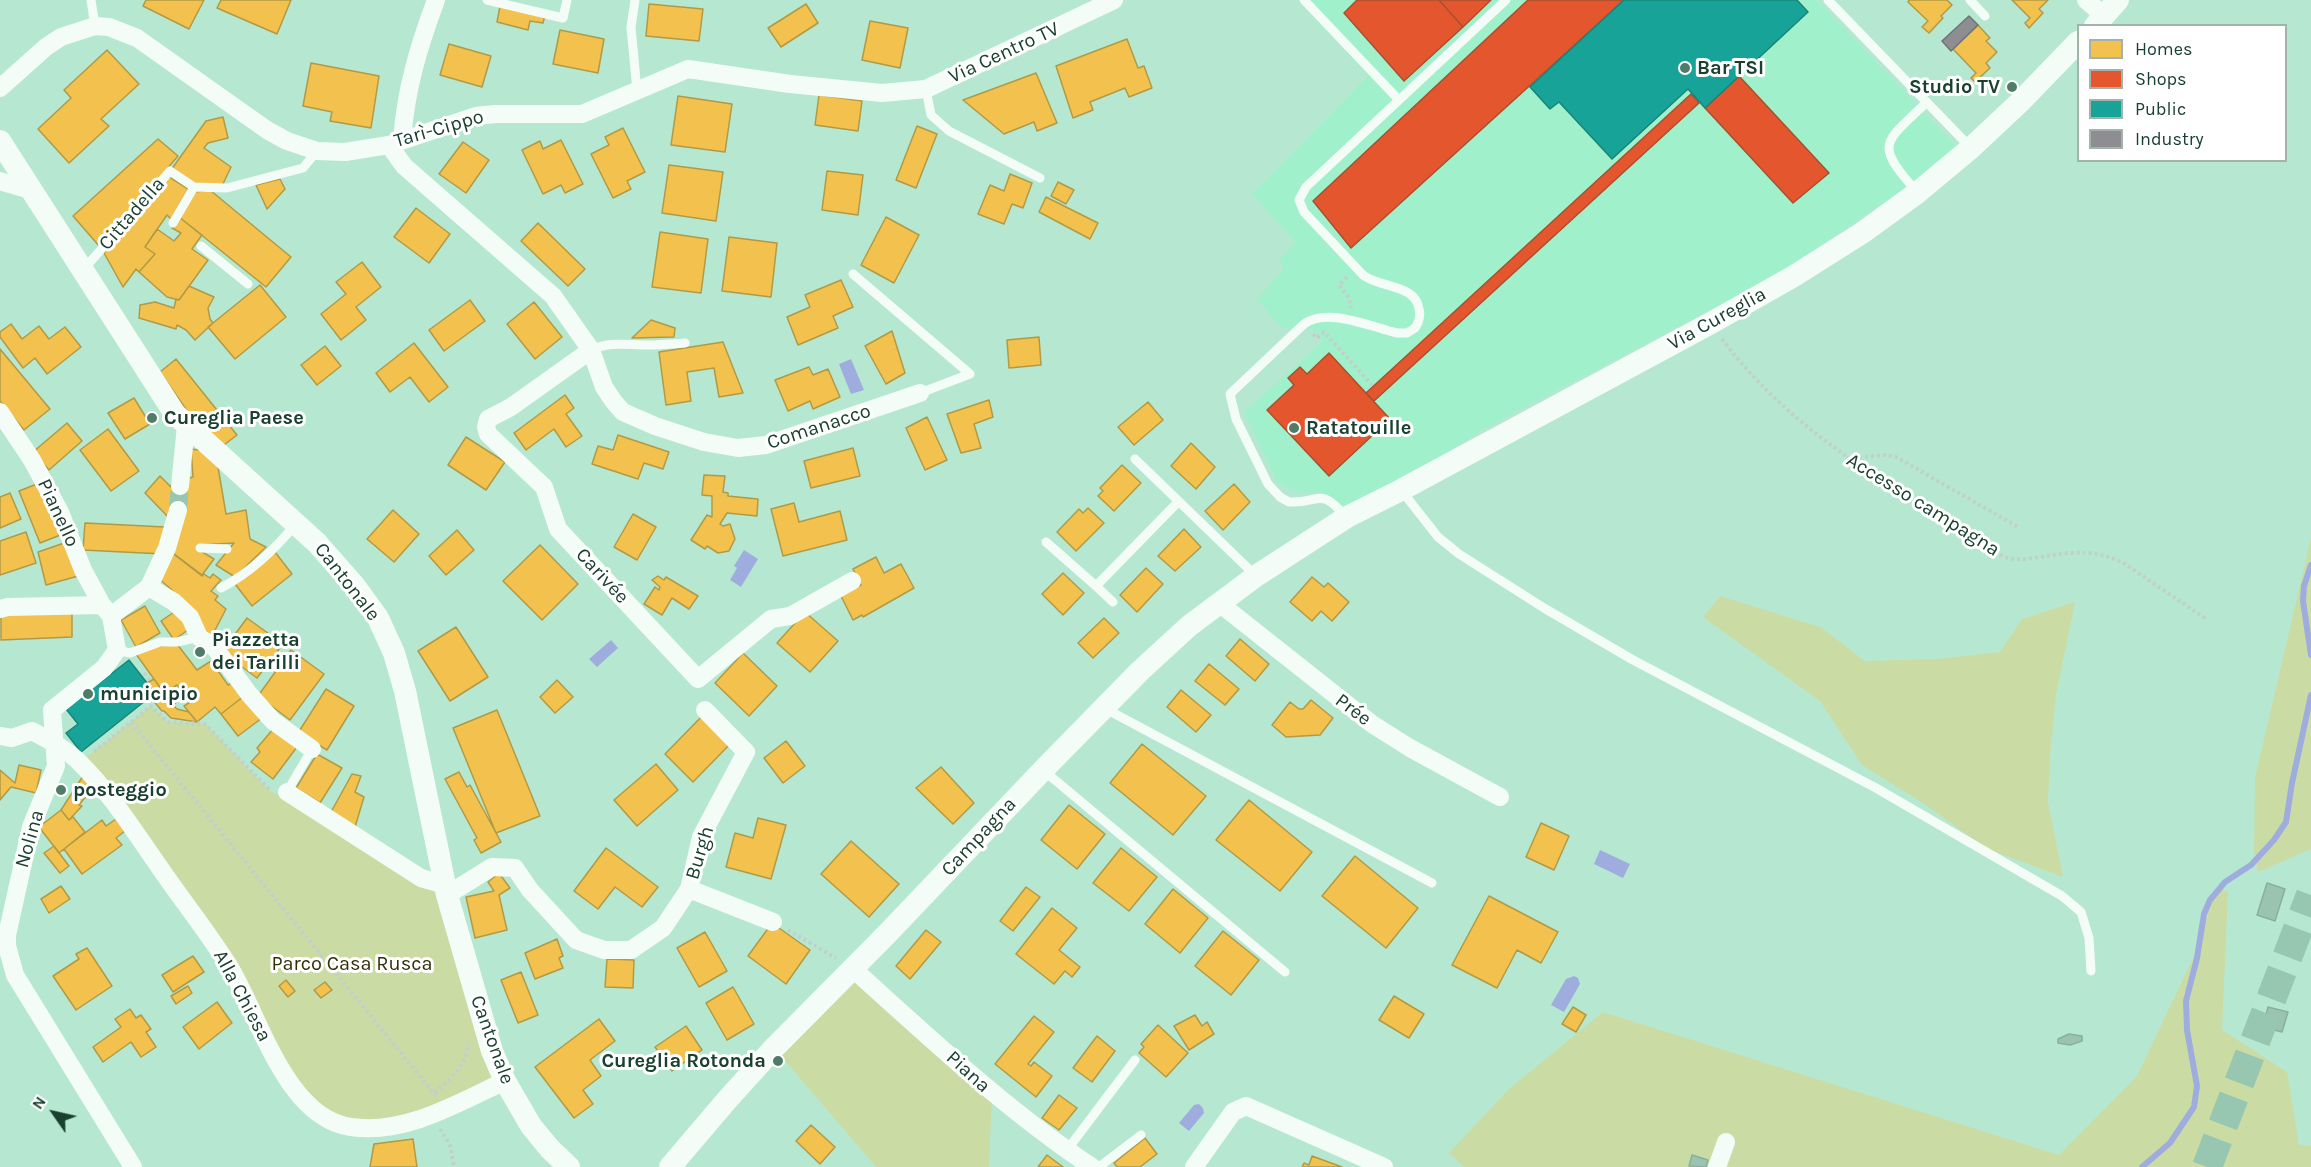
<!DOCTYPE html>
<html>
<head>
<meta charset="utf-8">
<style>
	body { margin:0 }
	#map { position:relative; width:2311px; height:1167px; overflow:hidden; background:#b6e8d1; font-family:Karla,sans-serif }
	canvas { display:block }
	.legend { position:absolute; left:2077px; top:24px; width:210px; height:138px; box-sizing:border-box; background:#fff; border:2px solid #a3b3ac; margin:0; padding:8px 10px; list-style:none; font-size:18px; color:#194030 }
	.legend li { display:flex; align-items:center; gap:12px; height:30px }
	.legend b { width:30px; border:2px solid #a3b3ac }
	.north { position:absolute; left:24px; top:1083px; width:60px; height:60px; -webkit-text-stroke:4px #fff; paint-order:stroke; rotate:304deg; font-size:16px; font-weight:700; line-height:24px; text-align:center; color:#194030 }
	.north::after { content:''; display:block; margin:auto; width:21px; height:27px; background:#194030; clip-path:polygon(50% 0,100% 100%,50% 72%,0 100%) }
</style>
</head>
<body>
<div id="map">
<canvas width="2311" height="1167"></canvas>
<ul class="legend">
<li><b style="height:16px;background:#f2c14e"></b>Homes</li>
<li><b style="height:16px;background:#e4572e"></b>Shops</li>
<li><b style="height:16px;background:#17a398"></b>Public</li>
<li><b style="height:16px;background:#8d8d92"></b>Industry</li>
</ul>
<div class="north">N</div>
</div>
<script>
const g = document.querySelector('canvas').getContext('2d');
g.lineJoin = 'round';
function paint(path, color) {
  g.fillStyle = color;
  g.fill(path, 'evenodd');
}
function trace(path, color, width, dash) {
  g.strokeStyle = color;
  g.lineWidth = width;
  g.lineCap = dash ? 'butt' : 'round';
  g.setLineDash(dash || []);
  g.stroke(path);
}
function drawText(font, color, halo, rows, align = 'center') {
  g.font = font + ' Karla,sans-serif';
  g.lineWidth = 6;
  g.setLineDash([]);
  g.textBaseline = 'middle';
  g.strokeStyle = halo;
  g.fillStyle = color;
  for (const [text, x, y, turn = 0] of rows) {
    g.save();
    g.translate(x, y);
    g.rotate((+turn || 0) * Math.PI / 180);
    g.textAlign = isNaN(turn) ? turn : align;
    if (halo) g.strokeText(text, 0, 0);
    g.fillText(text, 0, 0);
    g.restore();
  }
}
paint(new Path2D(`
	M1298 0H1817L1960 150 1782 272 1485 428 1347 517 1321 492 1301 493 1278 483 1244 412 1323 341 1313 329 1281 328 1257 299 1284 268 1279 261 1295 242 1252 194 1368 76Z`), '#a1f0cc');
paint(new Path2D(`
	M2311 538V849L2258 872 2254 852 2255 778Z
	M1720 596 1820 627 1865 661 1936 659 2000 652 2022 619 2075 602 2056 695 2050 756 2048 802 2063 877 1985 848 1926 805 1862 765 1820 701 1703 617Z
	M151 706 168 722 205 724 268 789 279 796 287 792 445 885 505 1081 370 1128 316 1111 230 967 80 762Z
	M2217 888 2228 892 2222 1030 2287 1072 2299 1145 2311 1146V1167H1464L1449 1153 1509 1089 1603 1012 2059 1155 2137 1076 2194 956Z
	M852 968 992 1094 989 1167H876L774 1048Z`), '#cadca4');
paint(new Path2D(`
	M851 359 864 390 851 394 839 364Z
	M744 550 758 559 741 587 730 580 737 568 734 566Z
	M611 640 618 648 597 667 589 659Z
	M1600 850 1630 864 1623 878 1594 864Z
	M1574 976 1578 978 1580 984 1564 1012 1551 1005 1566 979Z
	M1199 1104 1203 1108 1204 1113 1189 1131 1179 1123 1194 1105Z`), '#9fadde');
const homes = new Path2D(`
	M146 0H204L189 29 143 6Z
	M221 0H291L277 34 217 8Z
	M1909 0H1947L1952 5 1941 16 1943 18 1929 33 1922 27 1928 21 1908 2Z
	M2012 0H2048L2039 9 2043 13 2029 28 2025 23 2030 18Z
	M649 4 703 9 699 41 646 36Z
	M806 4 818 23 781 47 768 28Z
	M500 6 545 15 543 23 530 21 528 30 497 22Z
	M870 21 908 28 900 68 862 60Z
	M1978 25 1990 38 1986 41 1997 52 1986 63 1990 68 1975 82 1971 78 1976 73 1953 49Z
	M560 30 604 39 598 73 553 64Z
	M1127 39 1138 68 1144 66 1152 88 1129 97 1125 88 1090 102 1093 110 1073 118 1056 66Z
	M449 44 491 56 482 87 440 75Z
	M107 50 139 84 101 119 109 126 69 163 38 129 71 98 64 90Z
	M311 63 379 76 371 128 330 121 332 112 303 106Z
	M1036 73 1057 123 1037 131 1034 122 1004 134 963 100Z
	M819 95 862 101 858 131 815 125Z
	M678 96 732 104 725 152 671 145Z
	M223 117 228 138 208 143 204 148 231 167 222 186 195 187 171 170 206 121Z
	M917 126 937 134 916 188 896 180Z
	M623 128 645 172 627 181 631 189 613 198 591 154 609 145 605 137Z
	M158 139 178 156 100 247 73 216Z
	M561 140 583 184 565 193 561 185 543 194 522 150 540 141 543 149Z
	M463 142 489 160 466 193 439 174Z
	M669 165 723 172 716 221 662 213Z
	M827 171 863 175 858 215 822 210Z
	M1010 174 1032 183 1023 208 1012 204 1004 224 978 214 990 185 1004 191Z
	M168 176 188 189 171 219 167 215 145 247 155 254 139 272 136 269 123 287 104 253Z
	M280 179 285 189 267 209 256 185Z
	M1058 182 1074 190 1066 204 1051 196Z
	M210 190 291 257 266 287 179 217 195 192Z
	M1046 197 1098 223 1090 239 1039 212Z
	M416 208 450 234 429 263 394 237Z
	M179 217 202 235 192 249 208 260 179 300 167 297 139 272 155 254 145 247 157 229 174 241 181 233 172 228Z
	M886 217 919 235 894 283 861 265Z
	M538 223 585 269 568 286 521 241Z
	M660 232 708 239 701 293 652 287Z
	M729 237 777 243 771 297 722 291Z
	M362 262 381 287 356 307 366 320 341 340 321 314 346 294 336 282Z
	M841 280 853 307 833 316 838 328 798 345 787 317 810 307 805 295Z
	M260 285 286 317 235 359 208 327Z
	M189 286 214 297 208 308 210 319 213 323 195 340 186 330 177 325 176 329 139 318 140 305 155 302 174 308 176 299 179 300Z
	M470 300 485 321 444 351 429 330Z
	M534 302 562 337 535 359 507 324Z
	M651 320 675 328 674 337 632 338Z
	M11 324 22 339 39 326 49 339 65 327 81 347 47 374 35 358 23 368 0 337V332Z
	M892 331 905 373 886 384 865 346Z
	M1039 337 1041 365 1009 368 1007 340Z
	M723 342 743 393 719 397 714 368 687 372 691 401 666 405 659 352Z
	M414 343 448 387 429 402 410 377 390 392 376 373Z
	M325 346 341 366 317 385 301 365Z
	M0 349 50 409 24 430 0 401Z
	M176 359 237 435 224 445 190 415 160 372Z
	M809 367 813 375 828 369 840 397 813 409 810 401 788 411 775 380Z
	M565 395 574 408 566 414 582 436 566 447 554 429 526 450 514 433Z
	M134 398 150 424 125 439 108 413Z
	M989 400 993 417 974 424 981 448 961 453 947 414Z
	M1148 402 1163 420 1134 445 1118 427Z
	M927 417 947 460 925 470 906 428Z
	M67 423 82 441 49 470 33 452Z
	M108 429 139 471 111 491 80 450Z
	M618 435 669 452 663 469 644 463 638 479 592 464 598 446 613 450Z
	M466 437 505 462 486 490 448 465Z
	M1191 443 1215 467 1196 489 1171 466Z
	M853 448 860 476 811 488 804 461Z
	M191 449 207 451 217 461 226 514 246 510 250 539 266 547 235 577 216 565 234 543 200 545 199 550 214 559 202 575 173 553 170 519 145 493 160 476 171 487 172 483 193 477Z
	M1122 465 1141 483 1114 511 1098 496 1103 491 1100 488Z
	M704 475 725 476 723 492 728 493V496L758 499 757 516 727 513 720 524 723 526 730 524 735 539 729 551 718 553 707 546 705 549 691 540 707 515 712 517V496L702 495Z
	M42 482 63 534 40 543 19 491Z
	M1234 484 1250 502 1223 530 1205 511Z
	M10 493 21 519 0 528V497Z
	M794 503 799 522 840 511 847 540 783 556 771 509Z
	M1088 508 1104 523 1076 551 1057 532 1079 509 1083 513Z
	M393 510 419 534 394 562 367 539Z
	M633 514 656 527 637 560 614 547Z
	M85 523 165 527 163 554 83 550Z
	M1184 529 1201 547 1175 571 1158 556Z
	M457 530 474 550 446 575 429 556Z
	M26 532 36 563 0 575V541Z
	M70 541 82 575 46 585 38 552Z
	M540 545 578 584 542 620 503 581Z
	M171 552 202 576 204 574 210 578 213 574 221 580 211 591 218 596 215 600 226 609 212 636 193 621 172 590 158 578Z
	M275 552 292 574 252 606 235 584Z
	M876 557 884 573 901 564 914 588 863 617 862 615 853 620 841 596 861 585 853 569Z
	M1146 568 1163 584 1137 612 1120 595Z
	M1063 573 1084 593 1063 615 1042 594Z
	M658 576 664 580 666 577 698 596 689 609 672 598 662 615 644 604 655 587 659 590 660 587 652 580Z
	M1312 577 1324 587 1328 583 1349 602 1332 621 1321 611 1312 621 1290 602Z
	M145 606 160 633 136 647 121 620Z
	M180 608 192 627 174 640 161 621Z
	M72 611V637L1 640V612Z
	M805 612 838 641 810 672 777 643Z
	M247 618 283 644 257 678 222 652Z
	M1104 618 1119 633 1093 658 1078 643Z
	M456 627 488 677 450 701 418 651Z
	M1240 639 1269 664 1255 681 1226 656Z
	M177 644 197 670 211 661 228 685 235 681 244 696 221 714 215 707 197 722 184 706 192 701 177 685 164 693 136 654 153 647Z
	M291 650 324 674 290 720 258 696Z
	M743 653 777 686 749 716 715 683Z
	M1209 664 1239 689 1225 705 1195 681Z
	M154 679 164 693 168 691 177 702 173 705 177 709 189 712 197 722 171 718 164 711H162L150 697 155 693 147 683Z
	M557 680 573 697 555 713 540 697Z
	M326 689 354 706 327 750 298 733Z
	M1181 690 1211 715 1196 732 1167 707Z
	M244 696 262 718 238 736 221 714Z
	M1311 700 1333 718 1320 735 1286 737 1272 725 1290 702 1299 709H1303Z
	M497 710 540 816 496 833 453 728Z
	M706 712 734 740 693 782 665 754Z
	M274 728 297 747 273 779 251 762 260 752 257 748Z
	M786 741 805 766 783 783 764 758Z
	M1142 744 1206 796 1173 835 1110 783Z
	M317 754 342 768 320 803 296 788Z
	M656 764 678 790 637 826 614 800Z
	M19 765 41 770 36 793 11 787 0 800V770L15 783Z
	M941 767 974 803 953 824 916 788Z
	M459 772 467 787 470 785 501 842 481 853 474 840 477 838 445 779Z
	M352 774 361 776 355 792 364 797 355 827 331 812Z
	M83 776 93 788 79 805 82 806 69 820 61 810Z
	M1249 800 1312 852 1280 891 1216 840Z
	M1069 805 1105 834 1077 869 1041 840Z
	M61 810 69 820 73 817 85 832 59 853 39 827Z
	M758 818 786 825 771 879 726 867 735 833 753 838Z
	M116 819 125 831 116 838 122 845 82 874 64 849 102 820 106 826Z
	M1541 823 1569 836 1554 870 1526 857Z
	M851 841 899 884 869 917 821 874Z
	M54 846 69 866 60 873 44 853Z
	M606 848 658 887 642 907 615 887 598 909 574 891Z
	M1121 848 1157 877 1129 911 1093 883Z
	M1355 856 1418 908 1386 948 1322 896Z
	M499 873 510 888 499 895 507 930 475 938 466 897 494 891 488 882Z
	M61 886 70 899 49 913 41 899Z
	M1026 887 1040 897 1013 931 1000 921Z
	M1173 889 1208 918 1180 953 1145 924Z
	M1489 896 1558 932 1541 963 1517 950 1497 988 1452 965Z
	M1052 908 1077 928 1059 950 1080 967 1072 977 1065 971 1054 984 1016 954Z
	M772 923 810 950 786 984 748 956Z
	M926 930 941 942 910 979 896 966Z
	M1223 931 1259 960 1231 995 1195 966Z
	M705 932 727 971 699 987 677 948Z
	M557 939 563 956 559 958 563 968 535 979 525 953Z
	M87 948 112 986 76 1010 53 976 79 959 76 954Z
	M193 956 204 972 173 992 162 975Z
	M607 959 634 960 633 988 605 987Z
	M521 972 538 1015 518 1023 501 980Z
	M286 980 295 991 288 997 279 986Z
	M325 982 332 990 321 998 314 990Z
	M188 986 192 993 176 1004 171 996Z
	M733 987 754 1024 727 1040 706 1003Z
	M1394 996 1424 1014 1409 1038 1379 1020Z
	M217 1002 232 1023 199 1049 183 1027Z
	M1573 1007 1586 1015 1576 1032 1562 1024Z
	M130 1009 136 1018 141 1015 151 1029 146 1032 156 1047 141 1057 131 1042 103 1062 93 1047 121 1027 115 1019Z
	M1195 1015 1202 1026 1207 1022 1214 1034 1189 1050 1174 1026Z
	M1034 1016 1054 1032 1028 1064 1031 1066 1034 1062 1052 1076 1036 1097 995 1064Z
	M599 1019 615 1041 590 1060 601 1076 583 1090 593 1104 574 1118 535 1067Z
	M1158 1025 1188 1053 1166 1077 1139 1053 1144 1047 1141 1044Z
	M686 1026 702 1050 672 1071 655 1047Z
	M1097 1036 1115 1051 1092 1082 1073 1068Z
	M1059 1095 1077 1108 1059 1130 1042 1118Z
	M811 1125 835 1147 820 1164 796 1141Z
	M1145 1138 1157 1154 1140 1167H1117L1114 1163Z
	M413 1139 417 1167H370L374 1144Z
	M1047 1155 1063 1167H1038Z
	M1312 1156 1342 1167H1302L1304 1163 1309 1165Z`);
paint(homes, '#f2c14e');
trace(homes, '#b19a45', 1.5);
const shops = new Path2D(`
	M1357 0H1439L1463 27 1404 81 1344 13Z
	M1439 0H1491L1463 27Z
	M1528 0H1624L1351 248 1313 201Z
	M1739 76 1829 173 1793 203 1705 108Z
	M1691 94 1699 103 1374 401 1366 393Z
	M1329 353 1390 419 1329 476 1267 410 1294 385 1288 378 1300 367 1307 374Z`);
paint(shops, '#e4572e');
trace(shops, '#a7502f', 1.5);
const public = new Path2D(`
	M1624 0H1797L1808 12 1705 108 1688 89 1612 159 1559 102 1550 109 1530 87Z
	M129 660 155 693 81 752 66 733 78 724 66 709Z`);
paint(public, '#17a398');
trace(public, '#188579', 1.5);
const industry = new Path2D(`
	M1969 16 1978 25 1951 51 1942 41Z`);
paint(industry, '#8d8d92');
trace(industry, '#6a7675', 1.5);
trace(new Path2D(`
	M2311 565 2304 586 2303 601 2311 655
	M2142 1167 2170 1143 2194 1107 2197 1086 2187 1030 2186 1001 2197 958 2204 914 2210 900 2225 882 2251 865 2274 840 2286 822 2292 783 2311 695`), '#9fadde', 6);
const building = new Path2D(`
	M2267 883 2285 889 2275 921 2257 915Z
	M2268 1007 2288 1012 2282 1032 2263 1027Z
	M2069 1034 2082 1036V1041L2070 1045 2058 1043V1039Z
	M1692 1155 1708 1160 1706 1167 1689 1166Z`);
paint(building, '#9bc3b1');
trace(building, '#87b09e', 1.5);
trace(new Path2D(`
	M178 510 180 486`), '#97c6b1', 18, [18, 9]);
trace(new Path2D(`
	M2207 1167 2311 895`), '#97c6b1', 30, [30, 15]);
trace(new Path2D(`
	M1347 277 1339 285 1349 298 1351 308
	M1313 334 1317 338 1324 332 1374 387
	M1722 339C1783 420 1862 469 1947 522 1964 532 1990 554 2009 558 2020 561 2031 558 2041 557 2074 552 2094 548 2125 564L2206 619
	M1847 458 1886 455 1896 457 2020 528
	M144 673 150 681
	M131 722 436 1096
	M94 752 151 706 168 722 205 724 271 791
	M788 930 836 958
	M435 1093C450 1078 467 1066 468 1044
	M440 1129 450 1145 454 1167`), '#c1d1ca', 4, [3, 3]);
trace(new Path2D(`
	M91 0 95 26
	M487 0 563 18 567 0
	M635 0 631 27 637 91
	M1304 0 1399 100
	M1828 0 1970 147
	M1970 0 1985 16
	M926 89 931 115 949 131 1040 178
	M1917 192C1874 143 1883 144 1927 102
	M173 223 194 187
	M201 246 248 284
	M83 270 170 171 194 187 227 188 303 168 317 151
	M853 274 970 374 920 393
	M591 350C609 341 627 345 647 345 660 345 672 344 685 343
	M1135 459 1256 576
	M1401 490 1438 537 1459 554 1544 608 1633 660 1876 788 2062 896 2081 912 2089 938 2091 971
	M1346 517C1319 485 1320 504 1289 502L1280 497 1268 484 1236 419 1230 394 1304 324C1328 307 1371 327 1397 333H1407L1415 328C1419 322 1421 316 1419 309 1416 284 1379 288 1363 275L1304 212 1299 200 1306 187 1506 0
	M1046 542 1096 586
	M200 548 227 549
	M221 588C251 572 273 551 295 525
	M1113 602 1096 586 1178 502
	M117 650 130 653 160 642H177L199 637
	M1104 708 1432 883
	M1043 770 1285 972
	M287 792 312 749
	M1067 1150 1135 1060
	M1099 1167 1141 1135`), '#f4fcf8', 9);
trace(new Path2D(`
	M2086 0 2104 16
	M0 88 46 47 61 37 95 26 109 27 137 38 267 130 287 141 317 151 345 152 389 145 476 116 495 114H582L688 69 790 84 882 93 926 89 1114 0
	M402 140C406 89 418 48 436 0
	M389 145 404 166 553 296 591 350 604 387 614 402 623 412 655 426 704 442 738 448 766 445 920 393
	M0 181 30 190
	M591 350 511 407 488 419 486 427 488 434 544 487 558 529 698 679 771 619 790 616 852 581
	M0 412 32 460 60 512 83 570 102 605 111 616 117 650 104 668 52 710 56 766 31 827 7 935V946L15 975 133 1167
	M180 486 186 426
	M149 587 174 602 190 617 199 637 215 648 249 694 273 721 312 749
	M1219 603 1372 724 1410 748 1500 797
	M0 609 8 607 102 605
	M111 616 149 587 167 548 178 510
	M0 736 12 738 32 731C49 740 68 750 81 764 111 794 134 831 158 865 181 899 207 931 229 966 259 1014 285 1118 351 1127 405 1135 458 1103 505 1081
	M287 792 421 878 445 885
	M689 889 773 922
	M447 895 492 867 515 868 530 890 576 940 604 950H631L663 928 689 889 701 837 746 752 705 710
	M852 968C930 1038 1005 1109 1092 1167
	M1194 1167 1233 1112 1246 1106 1384 1167
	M1717 1167 1726 1142`), '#f4fcf8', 18);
trace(new Path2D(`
	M2095 26 2118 0
	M0 141 175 414 317 543 354 585 378 618 394 653 405 691 447 895 492 1051 505 1081 531 1126 550 1149 569 1167
	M670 1167 727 1100 774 1048 886 935 1043 770 1140 671 1189 626 1256 576 1347 517 1401 490 1711 323 1794 276 1862 233 1917 193 1971 148 2020 102 2078 42`), '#f4fcf8', 22);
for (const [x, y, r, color] of [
	[1685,68,6,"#507b68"],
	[2012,87,6,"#507b68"],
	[152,418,6,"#507b68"],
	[1294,428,6,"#507b68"],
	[200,652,6,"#507b68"],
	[88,694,6,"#507b68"],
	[61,790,6,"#507b68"],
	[778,1061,6,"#507b68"]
]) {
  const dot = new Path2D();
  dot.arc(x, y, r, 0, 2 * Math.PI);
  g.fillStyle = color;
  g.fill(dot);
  trace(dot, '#fff', 2);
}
drawText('20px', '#194030', '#fff', [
	["Via Centro TV",1004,53,-25],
	["Tarì-Cippo",439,129,-16],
	["Cittadella",132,214,-49],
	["Via Cureglia",1717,319,-29],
	["Comanacco",819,427,-18],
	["Accesso campagna",1923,505,32],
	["Pianello",58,513,65],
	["Carivée",602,576,47],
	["Cantonale",347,582,52],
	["Prée",1353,710,37],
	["Campagna",979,837,-47],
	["Nolina",30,839,-74],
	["Burgh",700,853,-73],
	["Alla Chiesa",242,996,62],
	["Cantonale",492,1040,70],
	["Piana",968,1072,42]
]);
drawText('bold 20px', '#194030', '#fff', [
	["Bar TSI",1697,68],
	["Studio TV",2000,87,"right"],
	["Cureglia Paese",164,418],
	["Ratatouille",1306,428],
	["Piazzetta",212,640],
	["dei Tarilli",212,663],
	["municipio",100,694],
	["posteggio",73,790],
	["Cureglia Rotonda",766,1061,"right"]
], 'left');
drawText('20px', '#332f05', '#fff', [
	["Parco Casa Rusca",352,964]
]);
</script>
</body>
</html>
